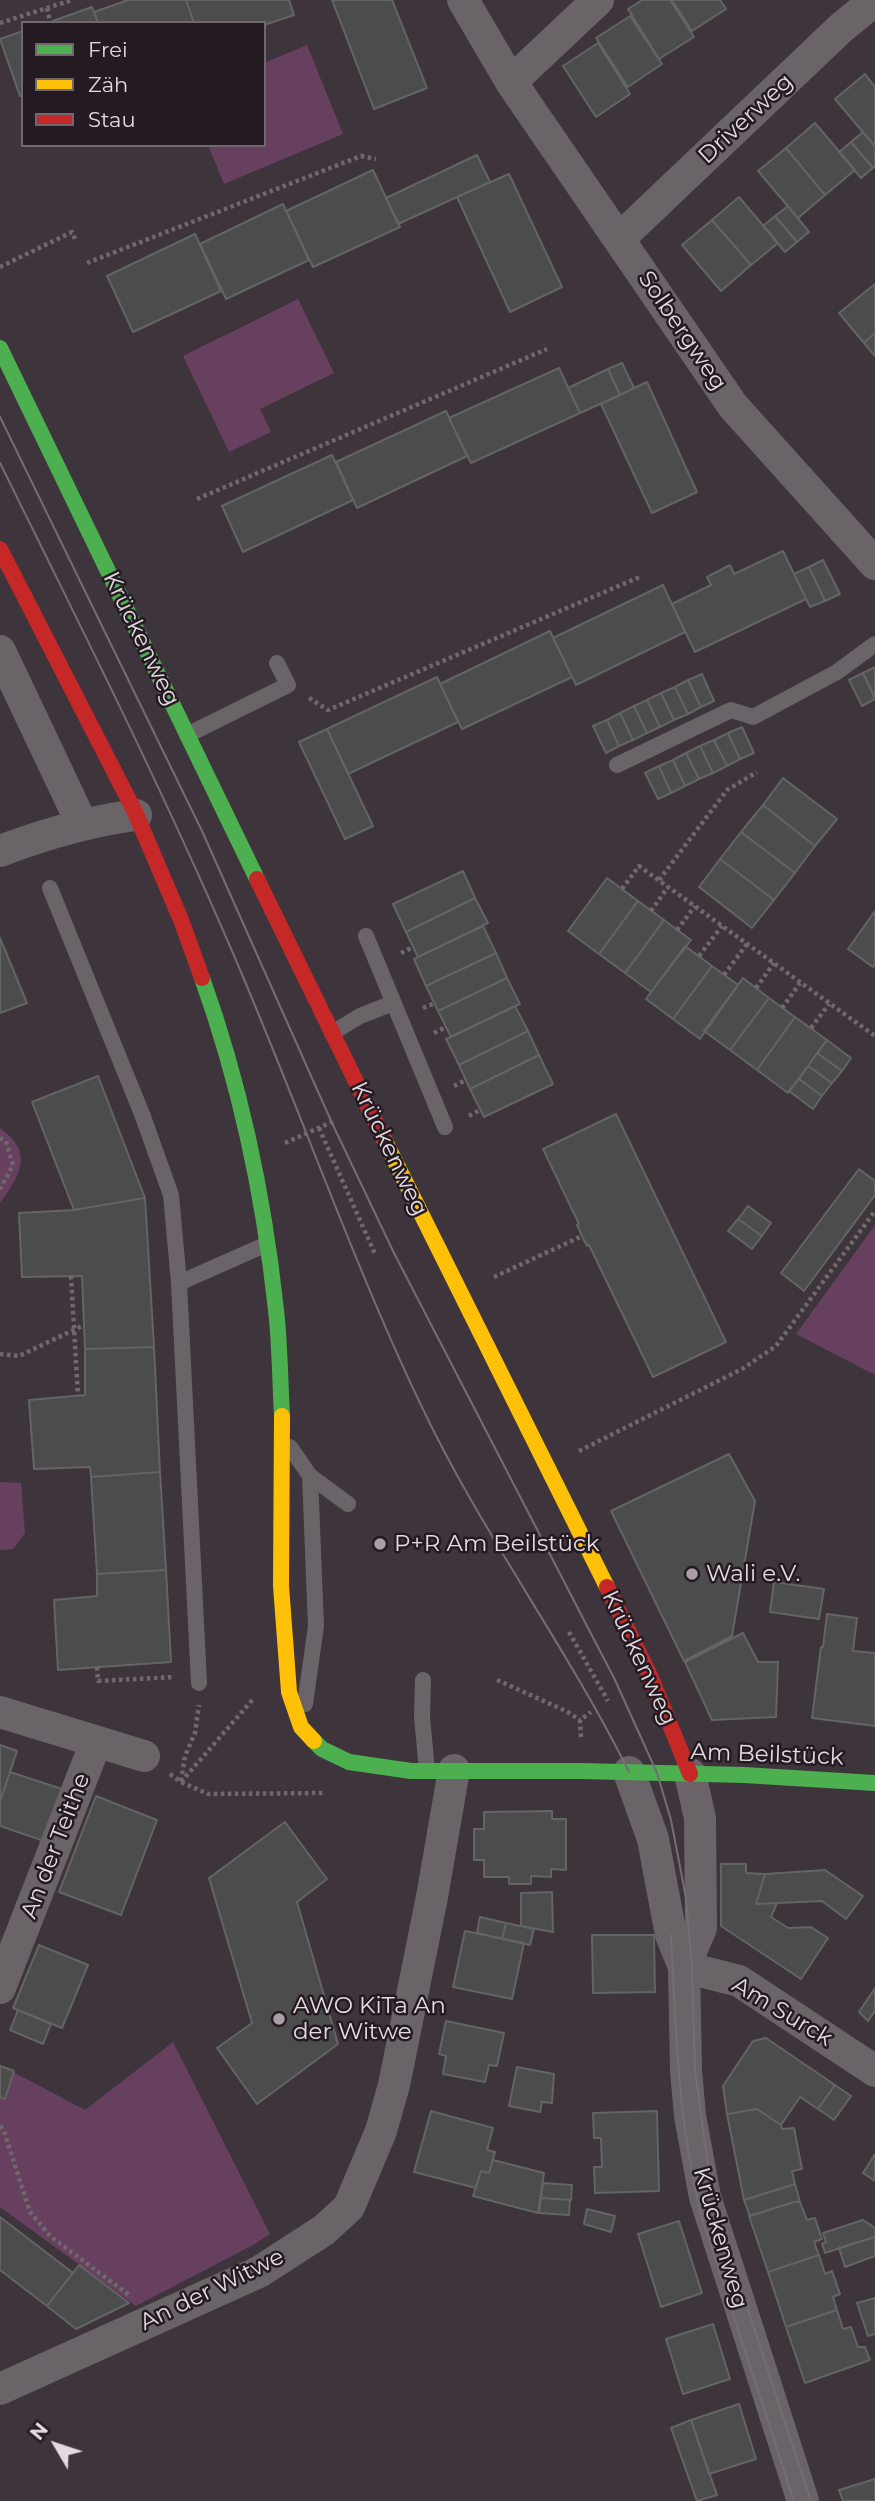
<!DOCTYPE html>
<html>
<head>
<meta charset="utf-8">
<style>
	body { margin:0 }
	#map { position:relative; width:875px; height:2501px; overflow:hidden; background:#3e343c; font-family:Montserrat,sans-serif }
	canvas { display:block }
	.legend { position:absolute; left:21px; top:21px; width:245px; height:126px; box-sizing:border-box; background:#231b21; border:2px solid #70676e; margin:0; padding:9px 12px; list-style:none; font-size:21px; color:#e4d9e1 }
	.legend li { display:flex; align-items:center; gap:14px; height:35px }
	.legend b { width:35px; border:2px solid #70676e }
	.north { position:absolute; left:21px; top:2410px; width:70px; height:70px; -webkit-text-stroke:5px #231b21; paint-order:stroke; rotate:309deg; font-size:19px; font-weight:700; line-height:28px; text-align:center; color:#e4d9e1 }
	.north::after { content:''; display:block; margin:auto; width:24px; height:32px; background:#e4d9e1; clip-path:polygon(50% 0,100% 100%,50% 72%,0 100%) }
</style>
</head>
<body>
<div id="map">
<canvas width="875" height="2501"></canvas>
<ul class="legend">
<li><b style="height:9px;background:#4caf50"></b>Frei</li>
<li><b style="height:9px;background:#ffc107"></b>Zäh</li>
<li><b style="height:9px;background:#c62828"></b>Stau</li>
</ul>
<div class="north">N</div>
</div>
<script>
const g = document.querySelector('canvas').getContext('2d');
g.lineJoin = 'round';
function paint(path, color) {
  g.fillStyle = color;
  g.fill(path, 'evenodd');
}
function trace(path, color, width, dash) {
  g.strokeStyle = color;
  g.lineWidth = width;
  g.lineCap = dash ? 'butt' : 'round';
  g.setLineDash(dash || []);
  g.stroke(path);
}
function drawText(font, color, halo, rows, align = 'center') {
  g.font = font + ' Montserrat,sans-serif';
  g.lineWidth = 5;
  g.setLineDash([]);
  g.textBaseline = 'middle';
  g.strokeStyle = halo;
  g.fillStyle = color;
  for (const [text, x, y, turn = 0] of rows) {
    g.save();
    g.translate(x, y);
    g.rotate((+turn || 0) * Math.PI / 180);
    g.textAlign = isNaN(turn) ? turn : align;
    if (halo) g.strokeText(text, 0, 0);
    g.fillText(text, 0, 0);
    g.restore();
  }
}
paint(new Path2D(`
	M307 45 343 134 224 184 208 145H264V63Z
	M298 299 334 373 260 409 271 432 229 452 183 356Z
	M0 1128C35 1153 20 1175 0 1203Z
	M875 1225V1375L796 1334Z
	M0 1482 21 1483 25 1533 13 1549 0 1550Z
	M173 2042 270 2234 253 2245 136 2306 0 2207V2065L85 2110Z`), '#67405f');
const building = new Path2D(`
	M128 0H186L194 23H98L94 12Z
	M186 0H289L294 15 264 25V23H194Z
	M332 0H392L427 88 374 109Z
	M642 0H670L694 37 659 59 628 9Z
	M672 0H720L726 9 692 31Z
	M92 7 98 23H46L50 22Z
	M630 16 662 64 628 87 596 38Z
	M23 31V95L20 96 0 39Z
	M598 43 630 94 596 117 563 66Z
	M865 74 875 87V143L873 144 835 99Z
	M815 123 855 170 825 195 786 148Z
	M863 132 875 147V166L873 168 851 142Z
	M851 142 873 168 861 178 839 152Z
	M786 148 825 195 798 218 758 171Z
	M477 155 490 182 398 224 386 198Z
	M373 170 400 227 313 267 286 211Z
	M509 174 562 287 510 312 457 197Z
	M739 197 778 243 751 265 712 220Z
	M283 204 309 260 226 299 200 244Z
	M788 206 809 232 797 242 775 216Z
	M775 216 797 242 785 252 763 226Z
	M712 220 751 265 721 291 682 245Z
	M195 234 221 291 133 332 107 276Z
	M875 284V333L864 343 839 313Z
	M875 333V356L864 343Z
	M622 363 634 388 620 395 608 369Z
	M559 368 580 413 471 463 449 418Z
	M608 369 620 395 580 413 568 388Z
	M647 382 697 492 652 513 601 404Z
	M446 411 467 456 357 508 336 462Z
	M332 455 353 500 243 552 222 506Z
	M783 551 806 599 695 652 672 604 711 585 707 577 730 565 734 574Z
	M823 560 840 594 825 601 809 567Z
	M809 567 825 601 810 607 794 574Z
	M663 585 685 632 576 685 553 638Z
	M550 631 572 677 462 729 440 684Z
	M875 667V697L863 673Z
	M863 673 875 699 862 706 849 680Z
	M702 674 714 701 701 707 688 680Z
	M437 677 458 722 348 774 327 729Z
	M688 680 701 707 688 714 675 687Z
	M675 687 688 714 674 720 661 693Z
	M661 693 674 720 660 727 647 700Z
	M647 700 660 727 647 733 634 706Z
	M634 706 647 733 633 740 620 713Z
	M620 713 633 740 619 746 607 720Z
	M607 720 619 746 606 753 593 726Z
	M742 727 754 753 740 759 728 733Z
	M327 729 373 826 345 839 299 742Z
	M728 733 740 759 727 766 714 740Z
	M714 740 727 766 713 773 700 746Z
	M700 746 713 773 699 779 686 753Z
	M686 753 699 779 685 786 673 760Z
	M673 760 685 786 671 793 659 766Z
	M659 766 671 793 658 799 645 773Z
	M783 778 837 819 815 846 763 805Z
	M763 805 815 846 795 873 741 832Z
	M741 832 795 873 774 900 720 859Z
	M720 859 774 900 752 928 699 887Z
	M463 871 475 898 406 932 393 904Z
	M607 878 638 901 599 954 568 931Z
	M475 898 488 923 418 957 406 932Z
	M638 901 664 920 625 973 599 954Z
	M875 911V964L873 967 848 949Z
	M664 920 691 940 651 992 625 973Z
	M483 926 496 953 426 986 414 959Z
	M0 938 27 1003 0 1013Z
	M685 946 712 966 673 1019 646 999Z
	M496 953 507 978 438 1011 426 986Z
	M712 966 738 985 700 1039 673 1019Z
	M507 978 520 1004 451 1037 438 1011Z
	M743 978 769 998 730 1050 704 1031Z
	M769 998 795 1017 757 1070 730 1050Z
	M515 1006 528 1031 459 1065 446 1039Z
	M795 1017 827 1040 788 1093 757 1070Z
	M528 1031 539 1055 470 1089 459 1065Z
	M827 1040 851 1058 842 1071 817 1053Z
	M817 1053 842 1071 832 1083 808 1066Z
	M539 1055 553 1084 484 1117 470 1089Z
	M808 1066 832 1083 822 1096 799 1079Z
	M98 1076 145 1198 74 1210 32 1102Z
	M799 1079 822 1096 813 1109 789 1091Z
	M616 1114 726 1342 653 1377 589 1245 587 1246 582 1236 577 1225 579 1224 543 1149Z
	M859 1169 875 1181V1195L804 1291 781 1273Z
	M145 1198 154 1347 85 1349 82 1276 22 1277 19 1213 74 1210Z
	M748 1206 771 1223 762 1236 738 1219Z
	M738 1219 762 1236 752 1249 728 1231Z
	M154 1347 160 1472 91 1477 90 1467 34 1469 29 1400 85 1395V1349Z
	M729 1454 755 1501 732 1636 684 1661 611 1511Z
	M160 1472 166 1570 97 1574 91 1477Z
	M166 1570 171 1662 58 1670 54 1600 97 1596V1574Z
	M774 1582 824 1589 819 1619 770 1612Z
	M827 1614 857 1618 853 1651 875 1653V1726L812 1718 821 1647H823Z
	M743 1633 758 1662H778L776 1717 712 1720 685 1662Z
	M0 1745 17 1751 0 1802Z
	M10 1772 65 1790 47 1842 0 1826V1802Z
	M96 1796 157 1820 121 1915 59 1892Z
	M552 1811V1819H566V1870L551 1869V1877L531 1876V1884H509V1877H484V1860H474V1829H484V1812Z
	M285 1822 327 1879 297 1902 338 2044 257 2104 217 2048 252 2023 209 1878Z
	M721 1864H746V1873L765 1874 756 1904 777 1903 771 1917 788 1928 811 1927 828 1938 801 1979 721 1926Z
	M825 1870 863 1896 846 1919 822 1901 756 1904 765 1874Z
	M552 1892 553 1932 521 1926V1893Z
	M480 1917 506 1923 502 1939 477 1933Z
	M506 1923 534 1929 530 1945 502 1939Z
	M465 1931 524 1943 512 1999 453 1987Z
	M592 1935H654L655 1992 593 1993Z
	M39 1945 88 1965 62 2028 13 2008Z
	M875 1988V2011L868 2021 859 2012Z
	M18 2010 51 2024 43 2044 10 2030Z
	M446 2021 504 2033 497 2066 489 2065 485 2082 443 2074 446 2056 439 2054Z
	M766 2038 835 2085 818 2109 800 2097 781 2125 757 2109 727 2114 723 2086 753 2041Z
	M0 2066 14 2071 5 2099 0 2097Z
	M517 2067 554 2074 552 2103 542 2102 540 2112 509 2106Z
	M835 2085 851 2096 834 2120 818 2109Z
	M757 2109 781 2125 782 2129 794 2128 802 2169 792 2171 795 2184 744 2200 727 2114Z
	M431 2111 493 2128 487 2150 495 2152 489 2173 481 2171 476 2188 414 2172Z
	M657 2111 659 2191 595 2193 594 2167H602L601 2138H594L593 2113Z
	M875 2154V2181L863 2173Z
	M493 2160 544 2173 538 2213 473 2196 481 2171 489 2173Z
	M543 2183 572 2185 571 2200 541 2198Z
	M795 2184 800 2202H794L750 2216 744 2200Z
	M541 2198 570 2200 569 2215 539 2213Z
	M794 2202H800L807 2220 815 2218 822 2239 814 2242 819 2255 768 2272 749 2216Z
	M587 2209 615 2216 611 2232 584 2224Z
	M0 2217 73 2273 47 2306 0 2270Z
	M863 2220 875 2228V2237L825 2253 822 2244 826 2242 823 2233Z
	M679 2221 702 2293 661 2307 638 2234Z
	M875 2237V2256L845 2267 839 2248Z
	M819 2255 825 2274 832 2271 840 2294 833 2297 837 2310 786 2327 768 2272Z
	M79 2265 129 2303 76 2329 47 2306Z
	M875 2298V2334L868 2336 857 2303Z
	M837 2310 843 2329 851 2327 858 2347H865L870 2360 805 2383 786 2327Z
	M713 2324 730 2379 683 2394 666 2339Z
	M739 2404 756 2459 709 2474 691 2420Z
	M691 2420 717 2495 697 2501 671 2428Z
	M875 2479V2501H843L839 2490Z`);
paint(building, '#4c4c4c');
trace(building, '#636464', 2);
trace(new Path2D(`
	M47 8 50 22
	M0 23 72 0
	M87 263 361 156 376 159
	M0 267 72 232 75 239
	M197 499 547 349
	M309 698 328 710 642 576
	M659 880 727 790 757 772
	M622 889 639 866 875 1036
	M651 911 668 887
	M677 930 695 906
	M401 953 413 947
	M699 956 722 926
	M724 975 747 944
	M756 988 774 963
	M423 1008 435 1003
	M782 1008 800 983
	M811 1028 829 1004
	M434 1033 446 1027
	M454 1086 466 1080
	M469 1116 480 1110
	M319 1128 375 1254
	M0 1138 6 1141 13 1165 0 1189
	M285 1143 334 1121
	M71 1276 78 1396
	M494 1277 582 1236
	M0 1354 19 1356 84 1325
	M579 1451 742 1369 776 1346 875 1211
	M569 1632 608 1701
	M97 1667 98 1681 174 1677
	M497 1680 566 1711 580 1720
	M581 1737 580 1720 591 1712
	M170 1774 181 1782 208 1794 324 1793
	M181 1781 185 1756 195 1733 199 1705
	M181 1782 254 1698
	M0 2126 4 2131 30 2212 50 2236 129 2295`), '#6f696e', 4.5, [3.5, 3.5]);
trace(new Path2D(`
	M187 735 288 685 277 663
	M617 765 731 710 753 717 837 672 875 644
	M50 888 142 1114 171 1195 179 1283 199 1683
	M366 936 445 1127
	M332 1033 360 1016 393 1003
	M179 1283 267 1244
	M290 1447 310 1476 348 1504
	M423 1680 422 1717 427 1771
	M305 1704 316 1626 310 1476`), '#6a6469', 16);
trace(new Path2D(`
	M463 0 511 82 733 406 875 564
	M511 82 598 0
	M619 239 841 28 875 0
	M0 651 82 824
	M0 851C45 834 89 821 136 815
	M0 1712 144 1756
	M629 1772 653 1839 671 1935 684 1967 686 2070 690 2116 705 2197 803 2501
	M684 1967 739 1981 875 2071
	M684 1967 701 1928 700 1818 690 1774
	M0 1988 96 1742
	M0 2389 259 2272 324 2230 349 2207 381 2131 394 2085 432 1897 454 1770`), '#6a6469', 32);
trace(new Path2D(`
	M0 348 257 879
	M202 978C240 1084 264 1198 276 1310 280 1345 280 1381 282 1416
	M314 1741 322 1749 349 1762 411 1771H580L744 1775 875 1783`), '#4caf50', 16);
trace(new Path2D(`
	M384 1139 607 1587
	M282 1416 281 1586 289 1692 301 1727 314 1741`), '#ffc107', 16);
trace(new Path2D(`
	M0 549 135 812 181 920 202 978
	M257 879 384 1139
	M607 1587 651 1678 690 1774`), '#c62828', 16);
trace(new Path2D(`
	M0 417 202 831 332 1123 394 1253 615 1680 657 1773 671 1820 686 1898 692 1968 695 2070 710 2181 728 2249 811 2501
	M0 463C80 625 161 786 232 951 297 1101 350 1256 420 1403 480 1531 566 1645 629 1772
	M671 1935C676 2032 678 2124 702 2218L794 2501`), '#746d73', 2);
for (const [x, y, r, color] of [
	[380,1544,7,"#aa9fa7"],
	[692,1574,7,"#aa9fa7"],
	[279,2019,7,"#aa9fa7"]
]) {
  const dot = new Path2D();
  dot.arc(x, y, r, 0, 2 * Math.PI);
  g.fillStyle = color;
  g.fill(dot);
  trace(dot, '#231b21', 2.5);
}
drawText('23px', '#e4d9e1', '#231b21', [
	["Driverweg",746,119,-43],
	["Solbergweg",682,331,56],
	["Krückenweg",141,639,64],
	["Krückenweg",389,1149,64],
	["Krückenweg",639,1658,65],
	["Am Beilstück",767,1755,2],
	["An der Teithe",56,1846,-69],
	["Am Surck",782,2012,31],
	["Krückenweg",720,2238,74],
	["An der Witwe",212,2290,-26]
]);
drawText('23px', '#e4d9e1', '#231b21', [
	["P+R Am Beilstück",394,1544],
	["Wali e.V.",706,1574],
	["AWO KiTa An",293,2006],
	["der Witwe",293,2032]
], 'left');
</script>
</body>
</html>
